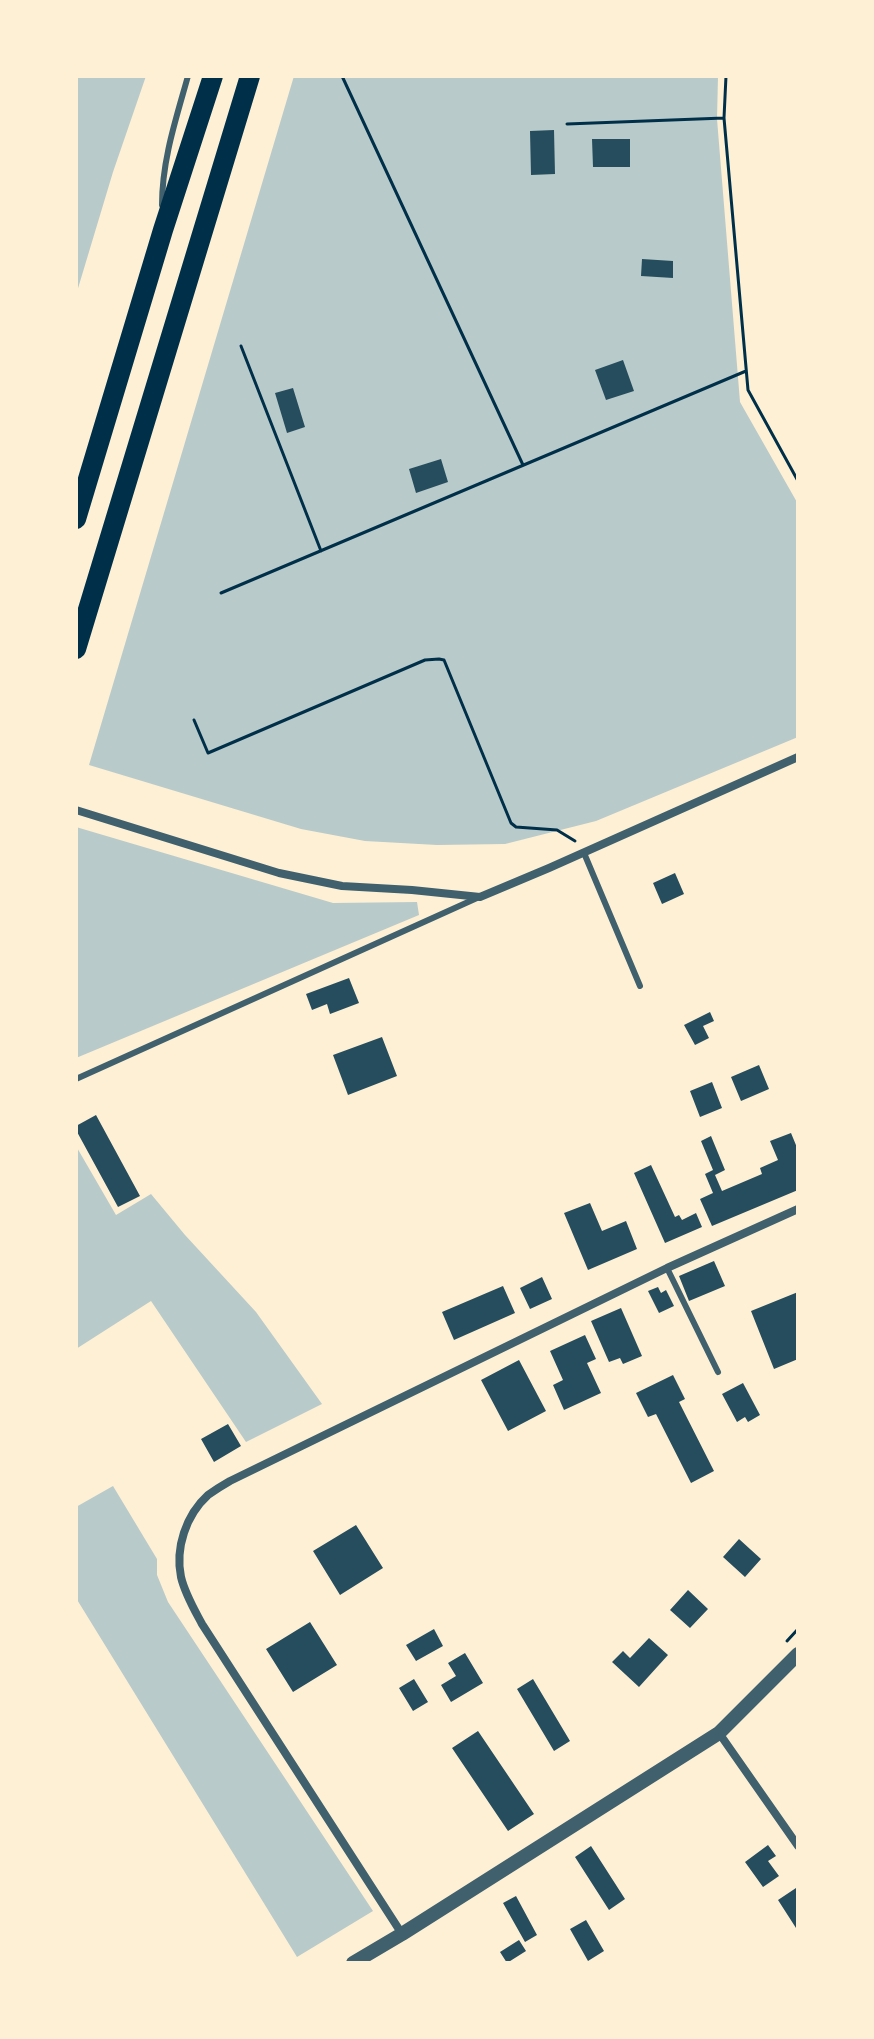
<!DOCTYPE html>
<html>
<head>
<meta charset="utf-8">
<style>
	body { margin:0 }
	#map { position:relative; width:874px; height:2039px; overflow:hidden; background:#fdf0d5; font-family:"DejaVu Sans",sans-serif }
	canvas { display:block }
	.frame { position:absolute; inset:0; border:78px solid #fdf0d5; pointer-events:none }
</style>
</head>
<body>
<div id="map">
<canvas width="874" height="2039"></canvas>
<div class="frame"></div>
</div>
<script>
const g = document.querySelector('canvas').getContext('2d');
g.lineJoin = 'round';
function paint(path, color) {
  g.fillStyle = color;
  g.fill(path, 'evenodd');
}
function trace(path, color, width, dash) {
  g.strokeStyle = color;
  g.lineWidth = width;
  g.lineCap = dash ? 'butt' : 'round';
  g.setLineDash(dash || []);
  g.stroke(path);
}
paint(new Path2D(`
	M76 76H146L113 172 76 295Z
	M294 76H718L717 119 740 402 798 504V737L596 821 505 844 437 845 365 841 301 829 89 765Z
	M76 827 333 903 417 902 419 915 76 1058Z
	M76 1146 116 1215 151 1194 185 1235 256 1312 322 1404 246 1442 151 1301 76 1349Z
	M113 1486 157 1559V1575L168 1602 373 1911 297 1957 76 1598V1507Z`), '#b9caca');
paint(new Path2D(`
	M554 130 555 174 531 175 530 131Z
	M592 139H630V167H593Z
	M642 259 673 261V278L641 276Z
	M623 360 634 391 606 400 595 370Z
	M293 388 305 427 287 433 275 393Z
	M441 459 448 482 416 493 409 469Z
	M675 873 684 894 662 904 653 883Z
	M349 978 359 1003 330 1014 327 1004 312 1010 306 994Z
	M710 1012 714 1021 703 1026 709 1038 695 1045 684 1025Z
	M382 1037 397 1076 348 1095 333 1055Z
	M759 1065 769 1089 741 1101 731 1077Z
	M712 1082 722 1108 700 1117 690 1091Z
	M96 1115 140 1196 118 1207 76 1130V1126Z
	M791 1133 798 1150V1190L712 1226 700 1199 713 1193 705 1174 713 1170 701 1141 711 1136 725 1170 715 1175 722 1191 762 1174 760 1168 778 1160 770 1141Z
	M651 1165 675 1217 679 1215 682 1220 696 1213 702 1227 665 1243 634 1173Z
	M590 1203 602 1231 626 1221 637 1249 588 1270 564 1213Z
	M714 1261 725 1286 689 1301 679 1276Z
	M542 1277 552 1299 530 1309 520 1288Z
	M503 1286 515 1313 454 1340 442 1312Z
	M658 1287 661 1293 666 1290 674 1306 659 1313 648 1291Z
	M798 1292V1359L774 1369 751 1311Z
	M621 1308 642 1356 623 1364 620 1358 609 1362 591 1321Z
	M585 1335 596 1359 587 1363 601 1393 564 1410 553 1385 563 1380 550 1351Z
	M519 1360 546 1411 508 1431 481 1380Z
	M673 1375 685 1399 679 1402 714 1471 691 1483 656 1414 648 1417 636 1393Z
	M743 1383 760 1415 748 1422 745 1417 737 1422 722 1394Z
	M228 1424 241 1446 214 1462 201 1439Z
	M356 1525 383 1568 340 1595 313 1551Z
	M739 1539 761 1559 745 1577 723 1557Z
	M688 1590 708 1609 690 1628 670 1610Z
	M310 1622 337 1665 293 1692 266 1649Z
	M434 1629 443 1646 416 1661 406 1645Z
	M649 1638 668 1655 639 1687 612 1662 623 1651 630 1658Z
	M465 1653 483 1683 451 1702 441 1685 456 1676 448 1663Z
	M414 1679 428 1702 413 1711 399 1688Z
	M533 1679 570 1741 554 1751 517 1689Z
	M478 1731 534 1814 508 1831 452 1748Z
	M768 1845 776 1856 768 1861 779 1876 763 1887 745 1862Z
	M591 1846 625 1899 609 1910 575 1857Z
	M796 1888 798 1891V1927L796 1928 778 1900Z
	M516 1896 537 1935 525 1942 503 1903Z
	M586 1920 604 1951 588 1961 570 1929Z
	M519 1940 526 1951 507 1963 500 1952Z`), '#264d5e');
trace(new Path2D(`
	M342 76 523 465
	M726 76 724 118 748 390 798 481
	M567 124 724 118
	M241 346 321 551
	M221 593 746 371
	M194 720 208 753 425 660 439 659 444 660 511 823 516 827 557 830 575 841
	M787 1641 798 1629`), '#003049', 3);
trace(new Path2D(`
	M162 205C162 160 176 119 188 76
	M584 853 640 986
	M76 1079 477 898
	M667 1268 718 1372`), '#3f606c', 6);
trace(new Path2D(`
	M76 810 279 873 342 886 412 890 480 897 549 868 798 757
	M719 1733 798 1846
	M402 1934 202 1624C194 1609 185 1594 181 1577 175 1548 186 1515 208 1495 215 1490 223 1485 230 1481L667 1268 798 1209`), '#3f606c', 8);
trace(new Path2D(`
	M353 1963 402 1934 719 1733 798 1654`), '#3f606c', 14);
trace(new Path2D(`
	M76 519 163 230 213 76
	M76 649 250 76`), '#003049', 20);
</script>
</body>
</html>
